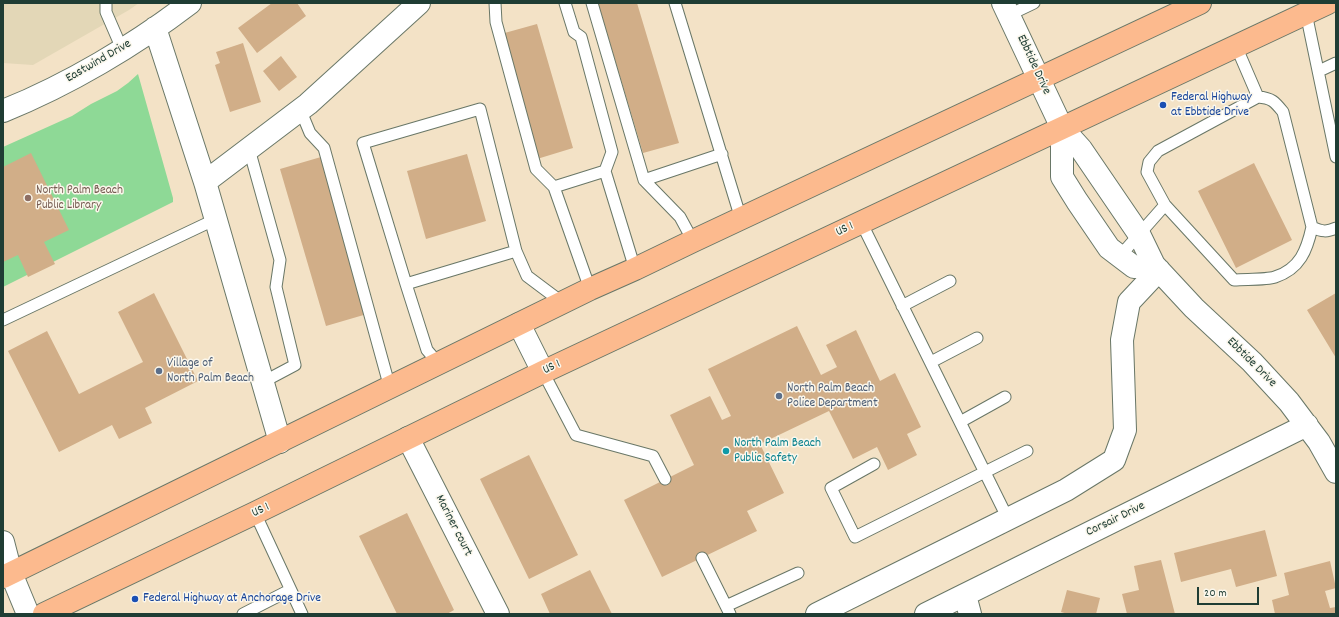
<!DOCTYPE html>
<html>
<head>
<meta charset="utf-8">
<style>
	body { margin:0 }
	#map { position:relative; width:1339px; height:617px; overflow:hidden; background:#f3e2c6; font-family:Dekko,sans-serif }
	canvas { display:block }
	.frame { position:absolute; inset:0; border:4px solid #1f3d34; pointer-events:none }
	.scale { position:absolute; left:1197px; top:587px; width:62px; height:18px; box-sizing:border-box; border:2px solid #1f3d34; border-top:0; padding-left:5px; font-size:12px; line-height:14px; white-space:nowrap; color:#1f3d34; -webkit-text-stroke:3px #fbf7ec; paint-order:stroke }
</style>
</head>
<body>
<div id="map">
<canvas width="1339" height="617"></canvas>
<div class="frame"></div>
<div class="scale">20 m</div>
</div>
<script>
const g = document.querySelector('canvas').getContext('2d');
g.lineJoin = 'round';
function paint(path, color) {
  g.fillStyle = color;
  g.fill(path, 'evenodd');
}
function trace(path, color, width, dash) {
  g.strokeStyle = color;
  g.lineWidth = width;
  g.lineCap = dash ? 'butt' : 'round';
  g.setLineDash(dash || []);
  g.stroke(path);
}
function drawText(font, color, halo, rows, align = 'center') {
  g.font = font + ' Dekko,sans-serif';
  g.lineWidth = 3;
  g.setLineDash([]);
  g.textBaseline = 'middle';
  g.strokeStyle = halo;
  g.fillStyle = color;
  for (const [text, x, y, turn = 0] of rows) {
    g.save();
    g.translate(x, y);
    g.rotate((+turn || 0) * Math.PI / 180);
    g.textAlign = isNaN(turn) ? turn : align;
    if (halo) g.strokeText(text, 0, 0);
    g.fillText(text, 0, 0);
    g.restore();
  }
}
paint(new Path2D(`
	M3 3H139L129 10 33 65 3 63Z`), '#e3d7b7');
paint(new Path2D(`
	M138 74 173 198V202L3 287V147L72 116 91 104 117 91 128 83Z`), '#8ed996');
paint(new Path2D(`
	M272 3H297L306 16 257 53 238 28Z
	M598 3H637L679 143 643 153Z
	M537 24 573 148 537 159 501 34Z
	M243 43 261 102 230 112 215 65 220 63 216 52Z
	M281 56 297 77 279 91 263 71Z
	M31 153 69 230 44 242 55 264 28 277 18 255 3 262V167Z
	M467 154 486 221 426 239 407 171Z
	M321 157 367 314 326 326 280 169Z
	M1254 163 1292 240 1236 268 1198 191Z
	M154 293 198 381 145 408 152 423 119 439 112 425 59 452 8 351 47 331 79 394 143 362 118 312Z
	M1336 293V358L1307 310Z
	M797 326 821 375 837 367 826 345 856 330 880 381 895 373 921 427 907 434 917 455 888 470 877 447 853 459 829 411 760 444 784 493 747 511 757 531 662 577 624 500 694 465 670 415 710 396 722 420 731 416 708 369Z
	M529 455 578 555 529 579 480 479Z
	M407 513 454 610 447 614H397L359 536Z
	M1265 530 1277 576 1236 587 1231 569 1181 582 1174 553Z
	M1161 560 1175 614H1127L1122 594 1139 590 1134 566Z
	M1330 561 1336 588 1325 591 1330 608 1336 607V614H1275L1272 600 1289 595 1284 573Z
	M590 570 612 614H550L541 594Z
	M1067 590 1100 598 1096 614H1068L1061 612Z`), '#d1ae88');
const service = new Path2D(`
	M106 3V12L122 49
	M495 3 496 22 536 169 554 187
	M565 3 574 32 581 37 612 152 605 171
	M592 3 644 180 680 217 693 241
	M675 3 741 219
	M1306 13 1336 157
	M1009 15 1034 3
	M1236 46 1258 97
	M1319 71 1336 63
	M300 109 310 133 324 148 390 388
	M249 149 280 260 276 287 295 365 263 382
	M644 180 722 154
	M1165 205 1234 280C1245 279 1266 280 1275 277 1300 269 1307 250 1312 227
	M861 222 1008 519
	M1120 256 1165 205 1147 172 1149 162 1158 151 1258 97C1272 98 1275 102 1283 112L1312 227C1322 232 1327 232 1336 228
	M406 284 516 251
	M590 289 554 187 605 171 635 269
	M902 306 950 281
	M3 320 216 219
	M931 362 977 338
	M439 364 427 350 406 284 363 143 480 109 516 251 527 276 563 303
	M543 372 576 435 653 456 665 479
	M960 422 1005 397
	M874 464 831 488 855 537 1027 451
	M255 513 302 614
	M702 558 726 606
	M243 614 290 590
	M730 614 726 606 798 573`);
const minor = new Path2D(`
	M1003 3 1062 128 1081 149 1139 234 1154 265 1194 308 1252 362 1289 402 1319 442 1336 472
	M155 28 205 182 280 442
	M3 111C68 85 135 45 190 3
	M1062 128V177L1077 201 1109 248 1134 267 1154 265
	M205 182 308 104 419 3
	M519 324 543 372
	M408 438 498 614
	M3 542 11 573 28 614
	M965 595 970 614
	M817 614 1066 490 1114 460 1125 430 1122 340 1129 302 1159 270
	M926 614 1307 425`);
const primary = new Path2D(`
	M3 577 590 289 635 269 693 241 1200 3
	M44 614 255 513 543 372 1328 3`);
trace(service, '#697767', 13);
trace(minor, '#697767', 24);
trace(primary, '#697767', 24);
trace(service, '#fff', 11);
trace(minor, '#fff', 22);
trace(primary, '#fcba8e', 22);
for (const [x, y, r, color] of [
	[1163,105,4,"#1a4fb4"],
	[28,198,4,"#8d6e63"],
	[159,371,4,"#5c6f8a"],
	[779,396,4,"#5c6f8a"],
	[726,451,4,"#0f9aa8"],
	[135,599,4,"#1a4fb4"]
]) {
  const dot = new Path2D();
  dot.arc(x, y, r, 0, 2 * Math.PI);
  g.fillStyle = color;
  g.fill(dot);
  trace(dot, '#fbf7ec', 1.5);
}
drawText('13px', '#1f3d34', '#fbf7ec', [
	["Eastwind Drive",99,62,-30],
	["Ebbtide Drive",1033,65,65],
	["US 1",845,230,-25],
	["Ebbtide Drive",1251,363,45],
	["US 1",552,368,-25],
	["US 1",261,511,-26],
	["Corsair Drive",1116,520,-26],
	["Mariner court",453,526,63]
]);
drawText('13px', '#164399', '#fbf7ec', [
	["Federal Highway",1171,98],
	["at Ebbtide Drive",1171,113],
	["Federal Highway at Anchorage Drive",143,599]
], 'left');
drawText('13px', '#785e54', '#fbf7ec', [
	["North Palm Beach",36,191],
	["Public Library",36,206]
], 'left');
drawText('13px', '#4e5e75', '#fbf7ec', [
	["Village of",167,364],
	["North Palm Beach",167,379],
	["North Palm Beach",787,389],
	["Police Department",787,404]
], 'left');
drawText('13px', '#0d838f', '#fbf7ec', [
	["North Palm Beach",734,444],
	["Public Safety",734,459]
], 'left');
</script>
</body>
</html>
